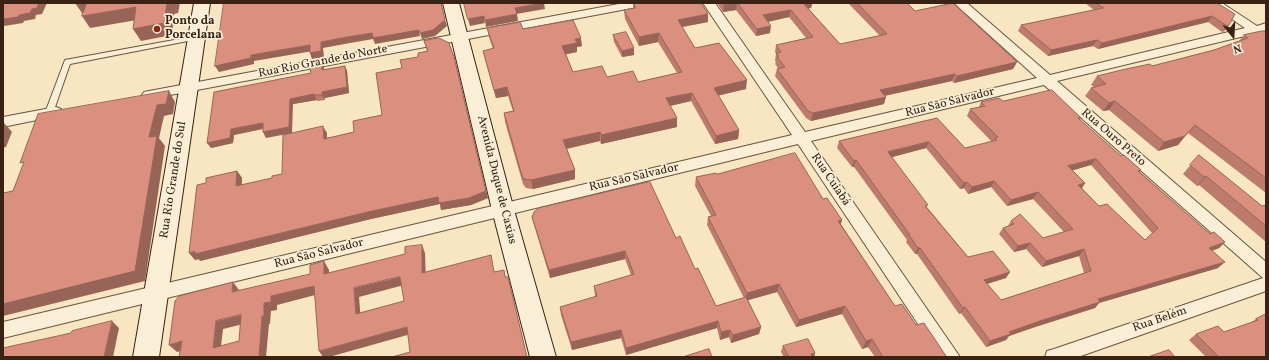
<!DOCTYPE html>
<html>
<head>
<meta charset="utf-8">
<style>
	body { margin:0 }
	#map { position:relative; width:1269px; height:360px; overflow:hidden; background:#f8e5c1; font-family:Vollkorn,serif }
	canvas { display:block }
	.frame { position:absolute; inset:0; border:4px solid #3a2314; pointer-events:none }
	.north { position:absolute; left:1213px; top:16px; width:40px; height:40px; -webkit-text-stroke:3px #faeed7; paint-order:stroke; rotate:162deg; font-size:11px; font-weight:700; line-height:16px; text-align:center; color:#3a2314 }
	.north::after { content:''; display:block; margin:auto; width:14px; height:18px; background:#3a2314; clip-path:polygon(50% 0,100% 100%,50% 72%,0 100%) }
</style>
</head>
<body>
<div id="map">
<canvas width="1269" height="360"></canvas>
<div class="frame"></div>
<div class="north">N</div>
</div>
<script>
const g = document.querySelector('canvas').getContext('2d');
g.lineJoin = 'round';
function trace(path, color, width, dash) {
  g.strokeStyle = color;
  g.lineWidth = width;
  g.lineCap = dash ? 'butt' : 'round';
  g.setLineDash(dash || []);
  g.stroke(path);
}
function paint(path, color) {
  g.fillStyle = color;
  g.fill(path, 'evenodd');
}
function drawText(font, color, halo, rows, align = 'center') {
  g.font = font + ' Vollkorn,serif';
  g.lineWidth = 3.5;
  g.setLineDash([]);
  g.textBaseline = 'middle';
  g.strokeStyle = halo;
  g.fillStyle = color;
  for (const [text, x, y, turn = 0] of rows) {
    g.save();
    g.translate(x, y);
    g.rotate((+turn || 0) * Math.PI / 180);
    g.textAlign = isNaN(turn) ? turn : align;
    if (halo) g.strokeText(text, 0, 0);
    g.fillText(text, 0, 0);
    g.restore();
  }
}
const lane = new Path2D(`
	M196 36 198 37V39L70 64 53 113 49 115 45 113 65 60Z`);
const street = new Path2D(`
	M624 3H649L643 6 149 99 144 98 142 95 144 92 149 91Z
	M703 3H715L805 132 1037 78 954 3H967L1050 75 1245 28 1208 3H1222L1257 26 1266 23 1264 36 1260 37 1253 34 1057 81 1266 262V291L1078 357H1045L1047 351 1054 349 1263 278 1044 85 811 141 960 357H940L798 144 3 338V322L792 135Z
	M56 107 61 109 63 112 61 115 3 127V117Z`);
const secondary = new Path2D(`
	M194 3H210L159 357H133Z
	M443 3H459L514 210 556 357H530L492 210Z`);
trace(lane, '#6a543f', 2);
trace(street, '#6a543f', 2);
trace(secondary, '#3a2314', 2);
paint(lane, '#faeed7');
paint(street, '#faeed7');
paint(secondary, '#faeed7');
paint(new Path2D(`
	M633 3H701L708 22 682 27 695 48 746 89 718 95 739 130 738 139 715 144 691 101 670 106 677 127 601 144 600 141 567 149 575 170V179L533 189 526 188 523 184 505 122 504 113 513 111 508 96 496 98 485 59 483 51 493 49 489 37 487 28 523 29 582 46 577 47V52L566 54 573 72 607 77 638 82 677 73 658 42 639 46 625 19 624 10 633 8Z
	M717 3H815L812 4 811 8H808L840 44 880 36 848 3H907L915 11 1017 62 1013 69 954 83 952 81 885 96 884 104 811 121 806 118 775 76 777 69 778 68 775 64 776 62 775 61 776 54 775 52 776 45 806 38 789 17 768 22 770 33 756 36 736 10 723 12Z
	M1085 3H1217L1229 25 1224 31 1222 32 1208 22 1098 49 1093 46 1048 56 1018 31 1021 25 1094 10Z
	M1266 31V193L1188 133 1178 145 1158 151 1109 110 1103 111 1085 96 1091 88 1094 87 1091 85 1097 76 1152 66 1214 50 1239 41 1244 35Z
	M613 35 634 55 622 57 614 42Z
	M439 38 488 198 471 205 441 210 440 204 371 219 200 261 199 259 195 260 206 183 237 171 242 178V185L272 178 282 174 327 133V138L354 132 382 115 402 68 427 51 424 41Z
	M322 62 324 68V70L345 66 347 71 349 93 325 98V100L317 101V100L293 104 266 138 263 129 234 135 233 143 211 148 311 73Z
	M1003 101 1081 118 1080 120 1121 156 1141 170 1140 172 1210 234 1225 242 1219 248 1212 251 1218 268 1099 303 1095 308 1035 327 1009 336 1006 340 986 347 961 313 959 314 917 254H915L906 242 907 240 854 167H852L837 148 839 141 937 118 965 148 992 142 967 116 970 109 979 107 981 102ZM926 148 960 189 964 188 968 194 991 187 1007 206 1033 199 1064 232 1043 238 1011 221 1008 226 1003 228 999 234 1014 252 1026 249 1042 267 1079 256 1084 273 1001 300 987 284 1006 278 968 257 927 207 892 157ZM1091 165 1152 233 1145 240 1099 206 1082 188 1085 183 1072 170Z
	M1199 155 1262 206 1266 205V242L1199 185 1197 186 1183 174Z
	M717 174 823 199 842 220 841 224 895 306 916 325 946 357H875L868 347 862 349 842 314 796 327 777 292 748 300 761 327 759 334 731 343 729 337 720 340 717 328 626 355 621 338 572 350 561 315 560 307 595 297 594 286 631 275 625 259 550 278 534 225 532 217 676 238 695 269 716 306 744 298 707 225 708 217 711 216 695 186 696 177Z
	M1266 314V357H1206L1189 340 1196 334 1224 332 1251 323 1256 319Z
	M783 346 815 353 814 357H784L781 352Z`), '#bc7b6c');
paint(new Path2D(`
	M39 3H47L42 14 36 15 35 19 24 21 23 23 4 26 3 28V19L19 15 32 9Z
	M75 3H91L96 11 82 13Z
	M167 3H180L178 13 174 14 172 35 141 41 133 29Z
	M544 3 545 9 516 14 515 8Z
	M733 3H737L736 10 723 12 724 5Z
	M803 3H815L812 4 811 8 801 10Z
	M136 7 143 19 90 28 82 16Z
	M791 10 789 17 762 23 763 15Z
	M517 14 518 21 486 27 485 20Z
	M708 14V22L677 28 678 20Z
	M484 16 485 23 470 26 468 19Z
	M1212 16 1208 22 1098 49 1102 43Z
	M445 20 447 26 435 36 422 39 420 33Z
	M1229 25 1224 31 1222 32 1227 26Z
	M771 26 770 33 756 36 757 29Z
	M419 30 420 36 375 44 373 39 350 43 323 48 324 57 312 59 310 53 321 42 347 37 372 33Z
	M659 33 658 42 639 46V37Z
	M581 38 582 46 577 47V52L563 55 562 46 575 39Z
	M1097 40 1093 46 1048 56 1051 50Z
	M310 45 313 51 254 61V64L219 72 215 66 251 55Z
	M634 48V55L622 57V51Z
	M454 57 488 198 471 205 441 210 440 204 371 219 200 261 199 259 195 260 189 253 368 212Z
	M322 62 324 68V76L322 70Z
	M1017 62 1013 69 954 83 957 76Z
	M345 66 347 71 349 93 325 98V100L322 95V92Z
	M955 74 952 81 878 97 880 90Z
	M747 80 746 89 713 97 714 88Z
	M507 87 508 96 496 98 494 90Z
	M169 91 175 102 173 114 164 116 159 138 165 146 145 281 3 316V304L157 105Z
	M692 93 691 101 665 107 666 98Z
	M314 94 317 100 293 104 292 133 266 138 263 132 290 99Z
	M886 97 884 104 811 121 813 113Z
	M1115 101 1109 110 1103 111 1109 103Z
	M677 118V127L601 144V135Z
	M4 123 12 132 6 147 3 148V126Z
	M263 123 266 128 234 135 233 143 211 148 207 143 231 129Z
	M323 126 327 133V146L324 139Z
	M739 130 738 139 715 144 716 136Z
	M600 132V141L564 149 563 140Z
	M1185 136 1178 145 1158 151 1164 142Z
	M929 142 926 148 885 159 888 152Z
	M1096 159 1091 165 1064 173 1068 166Z
	M856 160 854 167H852L854 161Z
	M575 170V179L533 189 531 180Z
	M237 171 242 178 241 193 236 186Z
	M1206 176 1199 185 1197 186 1204 177Z
	M994 181 991 187 968 194 972 187Z
	M967 182 964 188 960 189 964 183Z
	M1085 183 1081 189 1078 185Z
	M1038 192 1033 199 1007 206 1011 200Z
	M842 220 839 228 838 221Z
	M1225 242 1219 248 1202 254 1209 248Z
	M1030 243 1026 249 1014 252 1018 246Z
	M422 245 425 253 426 282 422 273Z
	M918 248H920L917 254H915Z
	M1084 249 1079 256 1042 267 1046 261Z
	M625 251V259L550 278 549 270Z
	M324 261 329 270V282L324 274Z
	M1225 262 1218 268 1099 303 1095 308 1035 327 1009 336 1006 340 986 347 990 341 1009 332 1098 299Z
	M1010 272 1006 278 980 286 984 280Z
	M400 277 404 285 359 297 361 322 356 314 354 288Z
	M233 282 239 290 232 292Z
	M779 284 777 292 745 301 747 293Z
	M314 286 319 294 277 305V310L271 311 270 324H269L266 357H259L262 316 264 303 271 296Z
	M845 306 842 314 796 327 799 320Z
	M965 307 961 313 959 314 963 308Z
	M241 315 247 323 223 329 220 355 213 348 216 321Z
	M112 321 119 328 113 357H104Z
	M718 321 717 328 626 355V348Z
	M407 327 411 334 329 357H323L319 351Z
	M761 327 759 334 731 343 733 335Z
	M621 330V338L572 350 571 342Z
	M730 330 729 337 720 340 721 332Z
	M872 339 868 347 862 349 866 341Z
	M182 341 189 349 177 352 169 345Z
	M815 353 814 357H810L811 354Z`), '#996458');
const building = new Path2D(`
	M3 3H39L37 8 32 9 30 13 19 15 18 17 3 19Z
	M87 3H167L164 23 133 29 136 7 82 16Z
	M224 3H441L445 20 433 30 420 33 419 30 373 38 372 33 347 37 321 42V51L310 53V45L251 55V58L215 66Z
	M464 3H542L515 8 517 14 485 20 484 16 468 19Z
	M634 3H701L708 14 678 20 695 48 719 43 747 80 714 88 739 130 716 136 692 93 666 98 677 118 601 135 600 132 563 140 575 170 531 180 524 179 522 176 504 113 514 111 507 87 494 90 483 51 494 48 487 28 520 22 523 29 573 20 581 38 575 39 577 43 562 46 573 72 602 66 607 77 633 71 638 82 682 72 659 33 639 37 624 10 635 8Z
	M723 3H733L724 5Z
	M738 3H803L840 44 887 34 857 3H907L915 11 953 3 1017 62 957 76 955 74 880 90 886 97 813 113 808 111 777 69 785 67 777 57 779 56 776 53 781 52 776 45 813 37 791 10 763 15 771 26 757 29Z
	M1096 3H1217L1235 14 1229 25 1227 26 1212 16 1102 43 1097 40 1051 50 1021 25 1103 8Z
	M1262 31H1266V178L1195 125 1185 136 1164 142 1115 101 1109 103 1091 88 1106 84 1097 76 1126 69 1150 64 1152 66 1214 50 1248 38 1244 35Z
	M626 32 634 48 622 51 613 35Z
	M439 38 449 43 454 57 486 191 469 198 439 203 438 197 368 212 195 254V251L189 253 197 185 206 183V178L237 171 236 186 272 178V176L282 174 283 135 323 126 324 139 354 132 353 121 382 115 376 73 402 68 400 60 418 57V53L428 51 424 41Z
	M322 62V70L345 66 347 87 322 92V95H315L314 94 290 99 289 127 263 132V123L231 129 230 138 207 143 214 92 311 73 309 65Z
	M1052 90 1081 118H1078L1121 156 1124 155 1141 170 1138 171 1210 234 1214 232 1225 242 1209 248 1225 262 1098 299 1100 302 1040 321 1009 332 1011 334 990 341 965 307 963 308 920 248H918L909 235H910L856 160 854 161 839 141 937 118 965 148 997 140 995 138 998 137 970 109 985 106 981 102 999 98 1003 101ZM929 142 964 183 967 182 972 187 994 181 1011 200 1038 192 1073 229 1043 238 1020 214 1011 221 1014 224 1003 228 1018 246 1030 243 1046 261 1084 249 1091 271 1001 300 984 280 1010 272 993 251 968 257 925 206 928 205 888 152ZM1096 159 1158 228 1145 240 1107 204 1099 206 1078 185 1085 183 1068 166Z
	M169 91 166 104 157 105 149 137 157 136 135 271 3 304V193L13 191 24 162 20 163 38 114Z
	M795 153 823 199 827 198 842 220 838 221 895 306 902 304 916 325 924 323 946 356V357H883L872 339 866 341 845 306 799 320 779 284 747 293 708 217 716 215 696 177 716 173 717 174Z
	M1199 155 1262 206 1266 205V226L1206 176 1204 177 1190 165Z
	M650 182 676 238 680 236 695 269 698 268 716 306 746 297 761 327 733 335 730 330 721 332 718 321 626 348 621 330 571 342 560 307 597 296 594 286 634 274 625 251 549 270 532 217 534 212 539 208Z
	M422 245V273L491 255 494 272 504 270 505 277H508L527 357H392L410 352 407 327 319 351 314 286 271 296V302L264 303V316H262L259 357H179L182 341 169 345 175 301 179 296 233 282 232 292 310 274V265L324 261V274L405 254V247ZM400 277 404 301 356 314 354 288ZM241 315 239 341 213 348 216 321Z
	M1266 314V357H1219L1196 334 1218 326 1224 332 1258 320 1256 319Z
	M112 321 104 357H3V348L71 333 72 331Z
	M808 339 815 353 811 354 812 357H789L783 346Z
	M709 349 712 357H683Z
	M1169 350 1175 357H1148Z`);
paint(building, '#db8f7e');
trace(building, '#996458', 1);
for (const [x, y, r, color] of [
	[157,29,4,"#8f2418"]
]) {
  const dot = new Path2D();
  dot.arc(x, y, r, 0, 2 * Math.PI);
  g.fillStyle = color;
  g.fill(dot);
  trace(dot, '#faeed7', 1.5);
}
drawText('bold 12px', '#3a2314', '#faeed7', [
	["Ponto da",165,22],
	["Porcelana",165,36]
], 'left');
drawText('12px', '#3a2314', '#faeed7', [
	["Rua Rio Grande do Norte",323,62,-11],
	["Rua São Salvador",950,103,-14],
	["Rua Ouro Preto",1113,138,41],
	["Rua São Salvador",634,178,-13],
	["Rua Rio Grande do Sul",174,180,-81],
	["Avenida Duque de Caxias",496,180,76],
	["Rua Cuiabá",830,180,56],
	["Rua São Salvador",319,254,-14],
	["Rua Belém",1160,320,-19]
]);
</script>
</body>
</html>
